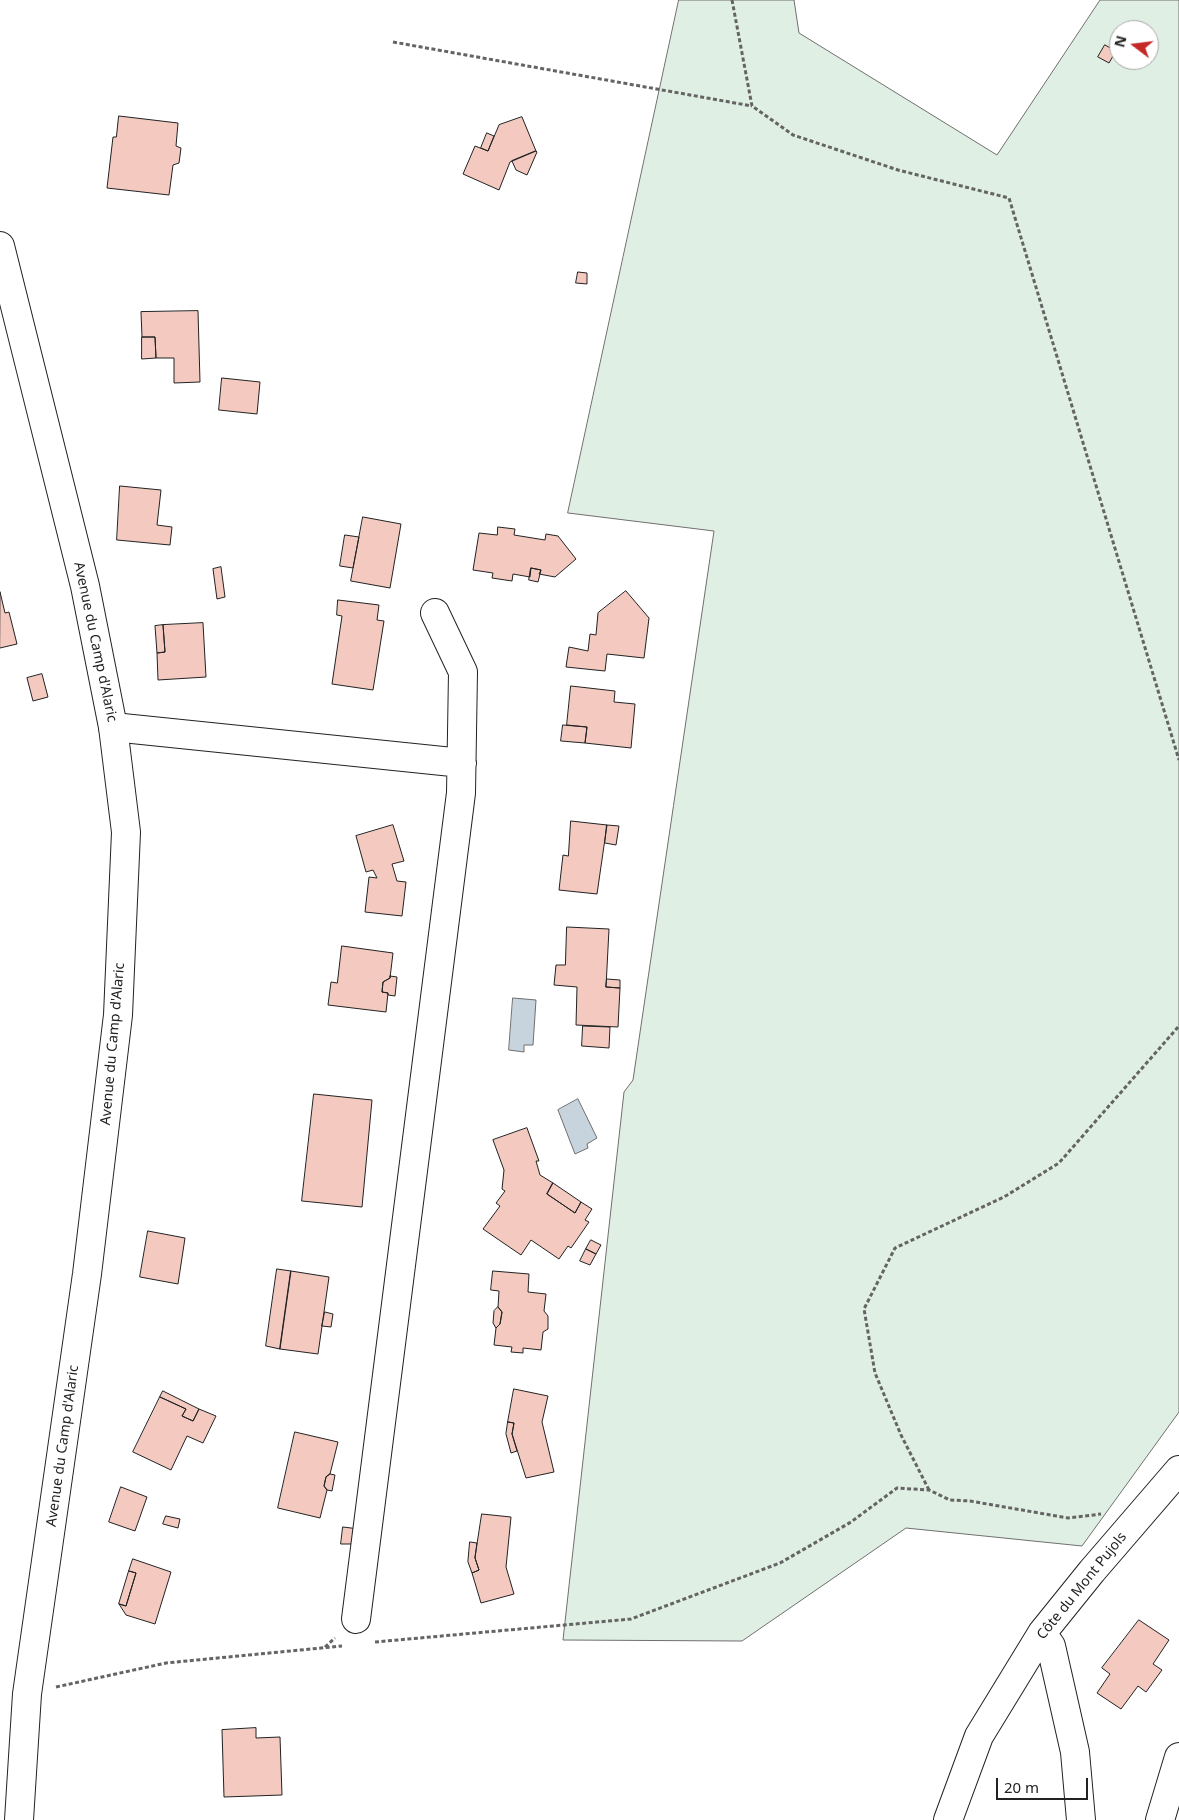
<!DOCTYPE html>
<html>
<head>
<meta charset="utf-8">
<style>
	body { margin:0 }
	#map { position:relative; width:1179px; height:1820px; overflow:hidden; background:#fff; font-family:"Noto Sans",sans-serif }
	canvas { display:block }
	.north { position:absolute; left:1109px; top:20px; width:50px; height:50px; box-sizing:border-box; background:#fff; border:1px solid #a7a7a7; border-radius:50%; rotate:285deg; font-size:14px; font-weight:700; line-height:20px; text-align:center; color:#222 }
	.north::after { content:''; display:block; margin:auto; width:18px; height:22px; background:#c62828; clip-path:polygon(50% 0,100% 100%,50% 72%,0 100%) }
	.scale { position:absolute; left:996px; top:1778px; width:92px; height:22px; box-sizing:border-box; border:2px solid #222; border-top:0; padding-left:6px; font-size:15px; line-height:18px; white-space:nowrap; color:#222; -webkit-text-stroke:4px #fff; paint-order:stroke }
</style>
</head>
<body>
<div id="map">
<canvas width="1179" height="1820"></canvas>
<div class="north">N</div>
<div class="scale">20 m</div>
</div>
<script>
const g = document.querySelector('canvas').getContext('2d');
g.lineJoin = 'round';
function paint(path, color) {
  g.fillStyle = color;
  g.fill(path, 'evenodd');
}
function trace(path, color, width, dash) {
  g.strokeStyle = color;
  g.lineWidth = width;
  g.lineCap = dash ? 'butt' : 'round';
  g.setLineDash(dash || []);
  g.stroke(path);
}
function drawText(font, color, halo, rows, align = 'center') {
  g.font = font + ' "Noto Sans",sans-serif';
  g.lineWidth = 4;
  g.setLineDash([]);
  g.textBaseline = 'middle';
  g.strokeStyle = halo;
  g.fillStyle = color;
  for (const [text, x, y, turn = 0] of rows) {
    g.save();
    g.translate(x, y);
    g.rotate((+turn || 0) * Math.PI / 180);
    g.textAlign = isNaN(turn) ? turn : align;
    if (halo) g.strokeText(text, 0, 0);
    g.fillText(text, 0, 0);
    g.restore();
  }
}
const green = new Path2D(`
	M679 0H794L799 33 997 155 1100 0H1179V1412L1082 1546 906 1528 742 1641 563 1640 624 1092 633 1080 714 531 568 513ZM1119 30H1149V60H1119Z`);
paint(green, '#e0efe3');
trace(green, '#6f6f6f', 1);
const water = new Path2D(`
	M513 998 536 1000 533 1045H524V1052L509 1050Z
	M578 1099 597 1138 587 1144 588 1148 575 1154 558 1110Z`);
paint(water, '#c7d3dd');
trace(water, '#6f6f6f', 1);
const building = new Path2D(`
	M1105 45 1116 51 1109 63 1098 57Z
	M119 116 178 123 176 146 181 148 179 163 173 165 169 195 107 188 113 137H116Z
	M522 117 536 151 510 162 499 190 463 174 475 146 488 151 499 125Z
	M487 133 494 136 488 151 481 148Z
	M536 151 537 152 527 175 516 170 512 161Z
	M578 272 587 273V284L576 283Z
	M198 311 200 382 174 383V358H156L155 337H142L141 312Z
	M142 337H155L156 358 142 359Z
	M222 378 260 382 257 414 219 410Z
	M120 486 161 490 157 525 172 527 170 545 117 540Z
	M363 517 401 524 390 588 351 581Z
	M498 527 515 529 514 535 545 540 546 534 558 536 576 559 555 577 539 574 541 570 531 568 530 577 513 574 512 581 492 578 493 573 473 570 479 533 497 535Z
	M345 535 359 537 353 568 340 566Z
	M221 567 225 597 217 599 213 569Z
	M531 568 541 570 538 582 529 580Z
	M626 591 649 618 644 658 607 654 605 671 566 667 569 647 588 651 590 634 596 635 598 613Z
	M0 592 5 613 9 612 17 644 0 648Z
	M338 600 379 605 377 620 384 621 373 690 332 684 342 616 337 615Z
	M203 623 206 677 158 680 157 653 165 652 163 625Z
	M163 625 165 652 157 653 155 626Z
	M42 674 48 697 33 701 27 678Z
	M571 686 615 691 614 702 635 704 631 748 585 743 587 727 567 725Z
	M563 725 587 727 585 743 561 741Z
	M571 821 607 825 597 894 559 890 563 855 568 856Z
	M393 825 404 861 392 864 397 881 406 882 402 916 365 912 369 877 377 878 373 870 366 872 356 836Z
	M607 825 619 826 616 845 605 843Z
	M567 927 609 929 606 987 620 988 618 1027 576 1025 577 987 554 985 556 965H565Z
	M342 946 393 953 390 978 383 982 382 992 388 993 386 1012 328 1005 331 982 337 983Z
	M390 976 397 977 395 996 388 995V993L382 992 383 982 390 978Z
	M607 979 620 980V988L606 987Z
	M583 1026 610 1027 609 1048 582 1046Z
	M314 1094 372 1100 362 1207 302 1201Z
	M527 1128 539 1161H536L540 1175 553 1183 547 1194 575 1213 581 1202 592 1209 585 1220 589 1222 571 1248 568 1246 559 1259 531 1240 521 1255 483 1229 500 1206 496 1203 505 1191 502 1189 504 1170 493 1140Z
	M553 1183 581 1202 575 1213 547 1194Z
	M148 1231 185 1238 178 1284 140 1277Z
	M591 1240 601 1245 596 1254 586 1249Z
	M586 1249 596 1254 590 1265 580 1261Z
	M277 1269 291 1271 280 1349 266 1346Z
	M291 1271 329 1277 318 1354 280 1349Z
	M493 1271 529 1274 528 1292 546 1294 544 1311 548 1316V1329L543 1332 541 1350 523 1348V1353L511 1352 512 1347 494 1345 496 1328 500 1324 502 1312 498 1307 499 1291 491 1290Z
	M498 1307 502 1312 500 1324 496 1328 493 1323 494 1311Z
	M325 1312 333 1314 331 1327 322 1326Z
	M514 1389 548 1396 542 1422 554 1472 526 1478 512 1434 514 1423 508 1422Z
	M163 1391 199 1409 193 1421 182 1416 186 1409 160 1397Z
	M160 1397 186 1409 182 1416 193 1421 199 1409 216 1416 203 1443 187 1436 171 1470 133 1452Z
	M508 1422 514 1423 512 1434 517 1451 511 1453 506 1434Z
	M295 1432 338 1442 330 1474 326 1477 324 1486 327 1490 320 1518 278 1508Z
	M330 1474 335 1475 332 1491 327 1490 324 1486 326 1477Z
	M121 1487 147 1497 135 1531 109 1522Z
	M482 1514 511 1517 506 1567 514 1594 481 1603 472 1573 479 1570 475 1558Z
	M166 1516 180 1519 178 1528 163 1524Z
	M343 1527 359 1529 357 1544H341Z
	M470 1542 477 1543 475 1558 479 1570 472 1573 468 1562Z
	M133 1559 171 1572 155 1624 126 1615 119 1604 126 1606 136 1573 129 1571Z
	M129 1571 136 1573 126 1606 119 1604Z
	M1139 1620 1169 1640 1153 1664 1162 1670 1146 1692 1138 1686 1121 1709 1097 1693 1110 1674 1102 1668Z
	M256 1728V1738L280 1737 282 1795 224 1797 222 1730Z`);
paint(building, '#f3c9c0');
trace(building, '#222', 1);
const minor = new Path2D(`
	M113 727 462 763
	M356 1619 461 793 463 672 435 613
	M1042 1633 1051 1646 1075 1752 1081 1820
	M948 1820 979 1736 1042 1633 1092 1571 1179 1470
	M1160 1820 1179 1757`);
const major = new Path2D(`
	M0 246 85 586 113 727 126 832 118 1015 87 1274 27 1694 19 1820`);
trace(minor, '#222', 30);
trace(major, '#222', 30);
trace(new Path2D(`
	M732 0 752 106 793 135 898 170 1009 198 1179 760
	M393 42 752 106
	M929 1490 901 1435 875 1373 864 1309 895 1248 1004 1197 1059 1163 1179 1026
	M375 1642 631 1619 780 1563 851 1522 897 1488 929 1490 950 1500 970 1501 1068 1518 1101 1514
	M325 1647 335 1638
	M56 1687 166 1663 342 1646`), '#646464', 3, [4, 2.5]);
trace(minor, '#fff', 28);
trace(major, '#fff', 28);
drawText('14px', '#222', '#fff', [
	["Avenue du Camp d'Alaric",95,642,78],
	["Avenue du Camp d'Alaric",113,1044,-85],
	["Avenue du Camp d'Alaric",63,1446,-82],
	["Côte du Mont Pujols",1082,1586,-51]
]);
</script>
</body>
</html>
